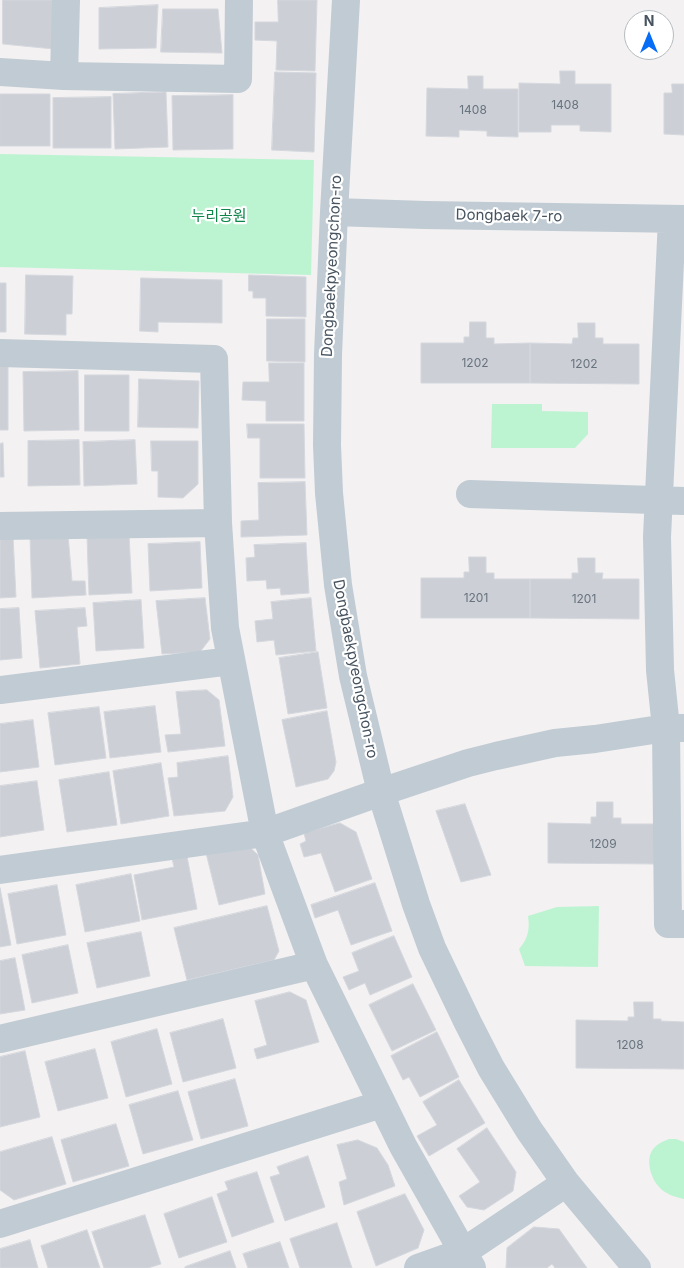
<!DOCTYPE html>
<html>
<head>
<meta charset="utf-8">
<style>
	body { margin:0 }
	#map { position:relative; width:684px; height:1268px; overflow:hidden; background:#f3f1f1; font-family:Inter,sans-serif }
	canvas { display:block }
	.north { position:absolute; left:624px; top:10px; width:50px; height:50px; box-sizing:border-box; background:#fff; border:1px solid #b5bbbf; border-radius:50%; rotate:0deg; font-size:14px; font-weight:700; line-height:20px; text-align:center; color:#475460 }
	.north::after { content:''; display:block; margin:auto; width:18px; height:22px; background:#086df6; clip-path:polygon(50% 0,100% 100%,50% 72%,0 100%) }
</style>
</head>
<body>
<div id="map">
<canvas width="684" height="1268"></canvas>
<div class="north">N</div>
</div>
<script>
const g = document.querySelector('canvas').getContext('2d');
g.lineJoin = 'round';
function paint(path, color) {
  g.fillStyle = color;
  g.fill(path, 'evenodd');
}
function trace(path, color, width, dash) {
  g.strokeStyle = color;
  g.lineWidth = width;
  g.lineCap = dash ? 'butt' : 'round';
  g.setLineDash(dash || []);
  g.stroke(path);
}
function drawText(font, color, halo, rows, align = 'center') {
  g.font = font + ' Inter,"Noto Sans KR",sans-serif';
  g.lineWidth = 4.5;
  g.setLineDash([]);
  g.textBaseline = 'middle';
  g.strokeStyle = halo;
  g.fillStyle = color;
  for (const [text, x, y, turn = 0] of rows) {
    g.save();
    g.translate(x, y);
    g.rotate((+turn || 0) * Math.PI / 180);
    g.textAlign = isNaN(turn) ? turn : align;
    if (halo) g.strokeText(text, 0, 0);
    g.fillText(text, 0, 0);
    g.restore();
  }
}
paint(new Path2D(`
	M0 154 314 160 311 275 0 267Z
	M492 404H542V411L588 412V434L575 448H491Z
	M599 906 598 967 525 966 519 949C528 939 530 929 528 916L557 907Z
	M669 1139H676L684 1142V1199C675 1197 665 1194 659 1187 655 1183 653 1178 651 1173 646 1154 652 1145 669 1139Z`), '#bcf4d2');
const building = new Path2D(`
	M3 0H53L54 49 3 44Z
	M278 0H317L315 71 276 70 277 41 255 40V22H278Z
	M158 5 156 48 99 49V8Z
	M163 9H218L222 53 161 52Z
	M560 71H575V84H611V132L580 131V125H551V132H519V83L560 84Z
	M275 72 316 73 314 152 272 150Z
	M468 76H483V89H518V137L487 136V131L459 130V137L426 136 427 88 468 89Z
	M672 84H684V135L664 134V93H672Z
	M166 92 168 147 115 149 113 94Z
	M0 94H50V146H0Z
	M233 95V149L173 150 172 96Z
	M111 97V148H53V98Z
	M26 275 73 276 72 314H66V335L25 334Z
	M249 275 306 277V317L266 316V298H253V291H249Z
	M141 278 222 280V323L158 322V332L140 331Z
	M0 283H6V332H0Z
	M267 319H305V362L267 361Z
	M470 322H486V338H494V344L530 343V383H421V343H464V337H469Z
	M578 323H595V338H603V344H639V384L530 383V343L572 344 573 338H578Z
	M269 363H304V421H266V401L242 400 243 382H269Z
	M0 366H8V430H0Z
	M78 371 79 430 24 431 23 372Z
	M85 375H129V431H85Z
	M139 379 199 381 198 428 138 427Z
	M247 424H304L305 478H260V438H248Z
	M79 440 80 485 28 486V441Z
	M135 440 137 484 84 486 83 442Z
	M151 441H198V484L183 498 158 497V471H152Z
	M3 443 4 477H0V444Z
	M305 482 307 535 241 537V521L259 520 258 483Z
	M129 534 132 593 89 595 87 536Z
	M68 535 72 581H85L86 595 32 598 30 537Z
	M13 536 16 597 0 598V537Z
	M200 542 202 588 150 591 148 544Z
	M306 543 309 593 281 595 280 588 267 589 266 580 247 581 246 558 255 557 254 545Z
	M469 557H486V573H494V579H530V618H421V578H464V572H469Z
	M578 558H595V573H603L602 579H639V619L530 618V579H572V573H578Z
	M205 598 210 639 200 652 162 654 156 601Z
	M311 598 316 651 276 655 274 640 257 642 255 621 273 619 271 602Z
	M141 600 144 648 96 651 93 603Z
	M19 608 22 658 0 660V609Z
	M85 608 87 626 77 627 80 664 40 668 35 611Z
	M318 652 327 708 288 714 279 658Z
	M207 690 219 700 225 746 168 752 165 735 181 734 176 692Z
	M155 706 161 752 110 758 104 712Z
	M99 707 106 758 55 765 48 713Z
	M327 711 336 762 334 771 328 779 296 787 282 720Z
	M33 720 39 767 0 772V724Z
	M228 756 233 797 225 811 174 816 168 778 178 777 177 763Z
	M161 763 169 816 121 824 113 771Z
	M109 772 117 825 67 832 59 780Z
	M37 781 44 830 0 837V786Z
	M597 802H613V818H621V824H657V864L548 863V823L591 824V817H596Z
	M465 804 491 875 461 882 436 811Z
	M340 823 356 832 372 879 335 892 321 853 304 857 300 844 306 841 304 833Z
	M242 840 258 855 265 894 219 905 204 845Z
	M186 851 197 909 142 920 134 875 174 867 171 854Z
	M131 874 140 921 85 932 76 885Z
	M375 883 392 931 351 945 338 910 315 918 311 905Z
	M57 885 66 935 17 944 8 894Z
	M0 888 11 945 0 947Z
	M267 906 279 951 274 960 187 980 174 928Z
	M141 932 150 976 97 988 87 943Z
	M394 936 412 977 370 995 365 983 349 990 343 977 359 971 352 953Z
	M68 945 78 993 32 1003 22 955Z
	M15 958 25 1010 0 1014V961Z
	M413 984 436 1030 392 1051 369 1005Z
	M290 992 306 1000 319 1042 257 1059 254 1049 267 1045 255 1001Z
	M634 1002H653V1019H661V1021L684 1022V1069L576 1068V1020L628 1021V1017H634Z
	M223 1019 236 1068 183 1082 170 1033Z
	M157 1029 172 1084 126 1097 111 1042Z
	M437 1032 459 1077 420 1097 409 1077 403 1080 391 1056Z
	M95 1049 108 1098 58 1111 45 1062Z
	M25 1051 40 1117 0 1127V1057Z
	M235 1079 248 1126 201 1139 188 1092Z
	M459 1080 485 1123 429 1156 417 1136 437 1125 423 1102Z
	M178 1091 193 1140 143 1154 129 1105Z
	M116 1124 129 1166 73 1182 61 1140Z
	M487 1128 516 1172 513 1191 484 1210 467 1207 459 1196 480 1182 457 1149Z
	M52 1137 66 1184 14 1200 0 1190V1152Z
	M358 1140 377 1148 388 1165 395 1186 344 1205 339 1182 347 1179 337 1145Z
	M308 1156 325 1207 285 1221 270 1177 280 1174 277 1167Z
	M257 1172 274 1222 232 1237 217 1194 228 1190 225 1182Z
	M405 1194 424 1230 418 1248 376 1266 357 1212Z
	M212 1197 227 1242 179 1258 164 1214Z
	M145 1215 161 1264 148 1268H104L92 1232Z
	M337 1223 352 1268H300L290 1239Z
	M534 1227 559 1229 587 1268H555L552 1264 547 1268H506L507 1248Z
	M87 1230 100 1268H48L41 1246Z
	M30 1240 38 1268H0V1249Z
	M280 1242 289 1268H248L243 1254Z
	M230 1251 236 1268H185V1267Z`);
paint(building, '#ccd0d6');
trace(building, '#d4d7dd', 1);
trace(new Path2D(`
	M346 0 334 212 328 355 327 445 329 493 338 585 353 676 368 738 381 792 416 904 432 948 468 1023 491 1068 529 1130 566 1183 637 1268
	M0 72 64 76 238 79 239 0
	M64 76 66 0
	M334 212 425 215 684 219
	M672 219 657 537 660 670 666 728 668 924H684
	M0 353 214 359 218 523 225 628 265 833 314 965 403 1146 472 1268
	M470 494 684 501
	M0 526 218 523
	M0 690 231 661
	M0 870 265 833 381 792 468 763 496 756 555 743 595 739 666 728H683
	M0 1039 314 965
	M0 1224 382 1104
	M418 1268 463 1252 566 1183`), '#c0cbd4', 28);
drawText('12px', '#68737e', null, [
	["1408",565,105],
	["1408",473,110],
	["1202",475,363],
	["1202",584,364],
	["1201",476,598],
	["1201",584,599],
	["1209",603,844],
	["1208",630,1045]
]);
drawText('15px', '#0e854b', '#fff', [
	["누리공원",219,216]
]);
drawText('15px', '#475460', '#fff', [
	["Dongbaek 7-ro",509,216,1],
	["Dongbaekpyeongchon-ro",332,266,-87],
	["Dongbaekpyeongchon-ro",355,669,79]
]);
</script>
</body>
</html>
